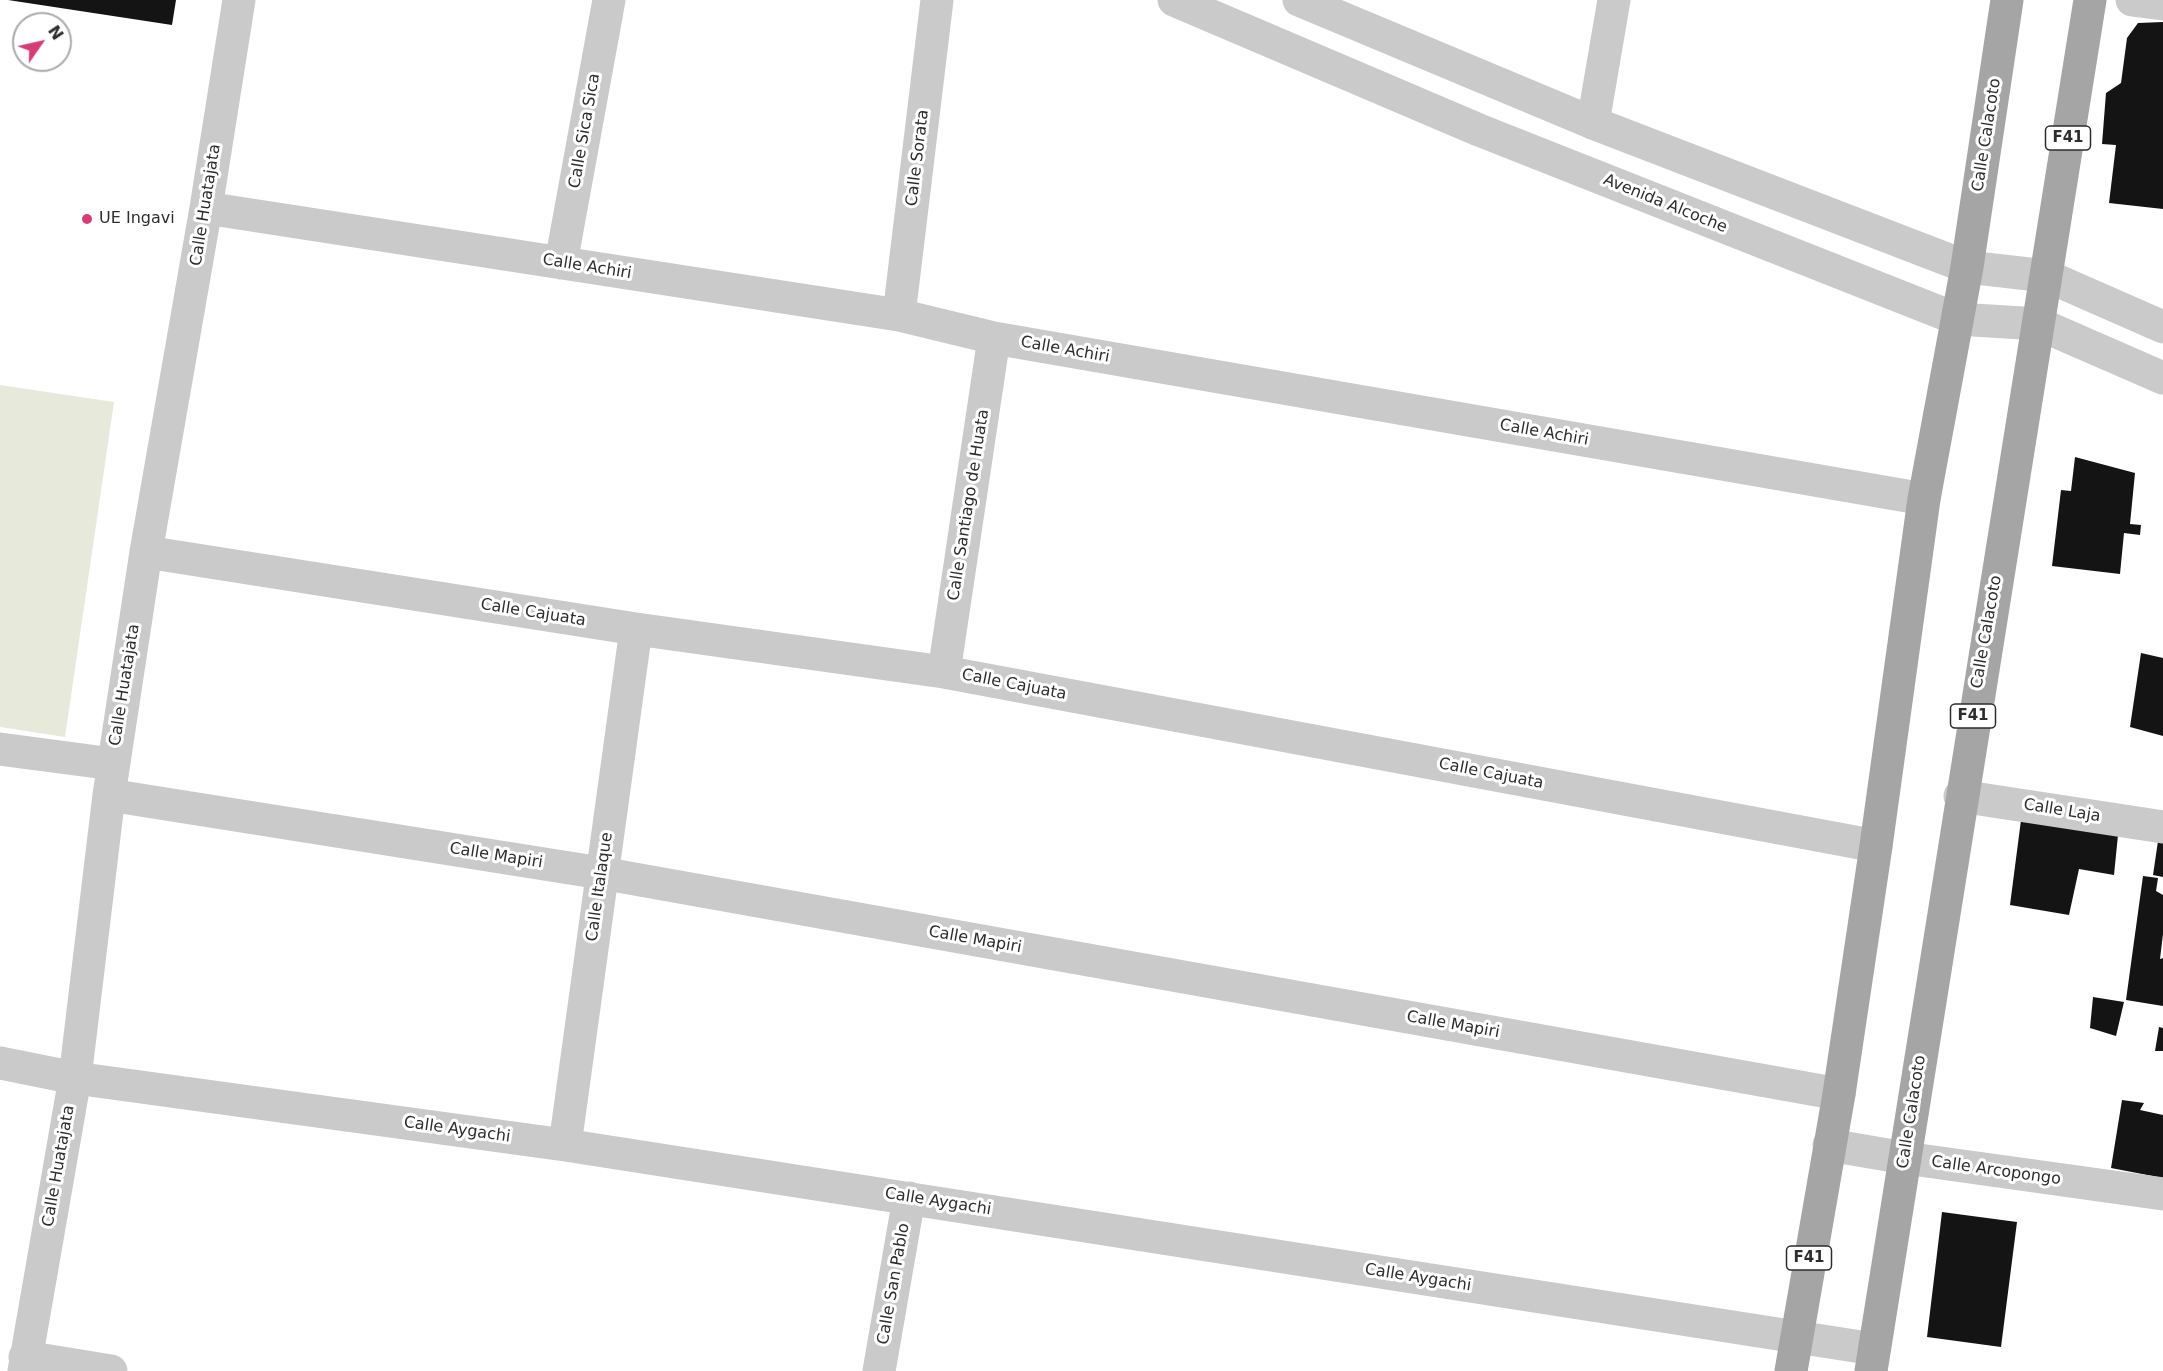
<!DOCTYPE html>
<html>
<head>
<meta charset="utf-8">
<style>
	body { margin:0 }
	#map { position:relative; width:2163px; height:1371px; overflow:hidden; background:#fff; font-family:"DejaVu Sans",sans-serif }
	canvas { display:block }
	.north { position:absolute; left:12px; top:12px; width:60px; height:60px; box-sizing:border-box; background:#fff; border:2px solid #ababab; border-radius:50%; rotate:56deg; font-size:16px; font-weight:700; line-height:24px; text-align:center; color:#2d2d2d }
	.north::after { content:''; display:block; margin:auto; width:21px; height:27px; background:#d73c77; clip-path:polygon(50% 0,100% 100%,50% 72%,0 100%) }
</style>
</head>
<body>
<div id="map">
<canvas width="2163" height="1371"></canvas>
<div class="north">N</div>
</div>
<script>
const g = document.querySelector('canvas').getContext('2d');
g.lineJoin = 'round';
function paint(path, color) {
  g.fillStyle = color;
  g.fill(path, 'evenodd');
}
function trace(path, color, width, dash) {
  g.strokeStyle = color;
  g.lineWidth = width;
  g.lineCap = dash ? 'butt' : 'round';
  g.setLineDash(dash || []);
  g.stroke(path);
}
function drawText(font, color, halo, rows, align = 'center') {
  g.font = font + ' "DejaVu Sans",sans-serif';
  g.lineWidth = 6;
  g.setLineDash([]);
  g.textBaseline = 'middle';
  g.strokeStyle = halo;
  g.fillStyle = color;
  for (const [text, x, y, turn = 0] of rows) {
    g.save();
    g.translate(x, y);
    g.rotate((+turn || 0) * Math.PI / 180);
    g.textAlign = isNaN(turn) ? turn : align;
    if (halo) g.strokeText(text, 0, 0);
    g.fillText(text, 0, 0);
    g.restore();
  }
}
paint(new Path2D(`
	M0 385 114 402 65 737 0 727Z`), '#e7e9db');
paint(new Path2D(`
	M8 0H176L172 25Z
	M2163 22V209L2109 203 2116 145 2102 144 2106 93 2121 83 2127 38 2138 23Z
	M2075 457 2135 473 2130 524 2141 525 2140 535 2124 533 2120 574 2052 566 2061 490 2071 491Z
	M2141 653 2163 658V736L2130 727Z
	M2021 820 2118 835 2114 875 2079 869 2069 915 2010 905Z
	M2158 841H2163V877L2153 875Z
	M2143 876 2158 878 2156 891 2163 895V934L2160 959 2163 958V1006L2126 1000Z
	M2093 997 2124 1002 2116 1036 2090 1028Z
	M2159 1027 2163 1028V1051H2155Z
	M2122 1100 2144 1103 2140 1110 2163 1115V1178L2111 1168Z
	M1942 1212 2017 1222 2001 1347 1927 1337Z`), '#141414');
trace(new Path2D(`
	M2132 0 2163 4
	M1593 123 1614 0
	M206 208 899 315 994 338 1924 499
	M561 263 609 0
	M899 315 937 0
	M146 552 636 629 944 672 1876 846
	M944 672 994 338
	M0 749 113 764
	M109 795 601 873 1839 1094
	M1960 796 2163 827
	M0 1063 75 1078 565 1145 1874 1349
	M565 1145 636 629
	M1829 1145 1905 1158 2163 1194
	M25 1357 111 1371
	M24 1371 75 1078 109 795 146 552 206 208 239 0
	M879 1371 909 1198`), '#cacaca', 33);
trace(new Path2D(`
	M1174 0 1479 130 1957 319 2039 324 2163 378
	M1299 0 1593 123 1967 267 2047 276 2163 327`), '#cacaca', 33);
trace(new Path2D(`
	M1791 1371 1839 1094 1876 846 1924 499 1967 267 2007 0
	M1871 1371C1940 913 2019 457 2090 0`), '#a5a5a5', 33);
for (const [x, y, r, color] of [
	[87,219,6,"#d73c77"]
]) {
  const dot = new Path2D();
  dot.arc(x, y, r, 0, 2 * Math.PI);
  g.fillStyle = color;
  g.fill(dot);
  trace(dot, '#fff', 2);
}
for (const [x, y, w] of [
	[2068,138,45],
	[1973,716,45],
	[1809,1258,45]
]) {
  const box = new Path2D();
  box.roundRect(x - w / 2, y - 12, w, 24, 4.5);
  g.fillStyle = '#fff';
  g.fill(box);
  trace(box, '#2d2d2d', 1.5);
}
drawText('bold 15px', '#2d2d2d', null, [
	["F41",2068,138],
	["F41",1973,716],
	["F41",1809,1258]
]);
drawText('16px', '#2d2d2d', '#fff', [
	["Calle Sica Sica",585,131,-80],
	["Calle Calacoto",1987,135,-81],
	["Calle Sorata",918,158,-83],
	["Avenida Alcoche",1665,204,22],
	["Calle Huatajata",206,205,-81],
	["Calle Achiri",587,267,9],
	["Calle Achiri",1065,350,10],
	["Calle Achiri",1544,433,10],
	["Calle Santiago de Huata",969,505,-81],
	["Calle Cajuata",533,613,9],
	["Calle Calacoto",1987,632,-80],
	["Calle Huatajata",125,685,-81],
	["Calle Cajuata",1014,685,11],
	["Calle Cajuata",1491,774,11],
	["Calle Laja",2062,811,9],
	["Calle Mapiri",496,856,9],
	["Calle Italaque",600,887,-82],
	["Calle Mapiri",975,940,10],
	["Calle Mapiri",1453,1025,10],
	["Calle Calacoto",1912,1112,-81],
	["Calle Aygachi",457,1130,8],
	["Calle Huatajata",59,1166,-80],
	["Calle Arcopongo",1996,1171,8],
	["Calle Aygachi",938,1202,9],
	["Calle Aygachi",1418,1278,9],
	["Calle San Pablo",894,1284,-80]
]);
drawText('16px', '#2d2d2d', '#fff', [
	["UE Ingavi",99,219]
], 'left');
</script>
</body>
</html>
